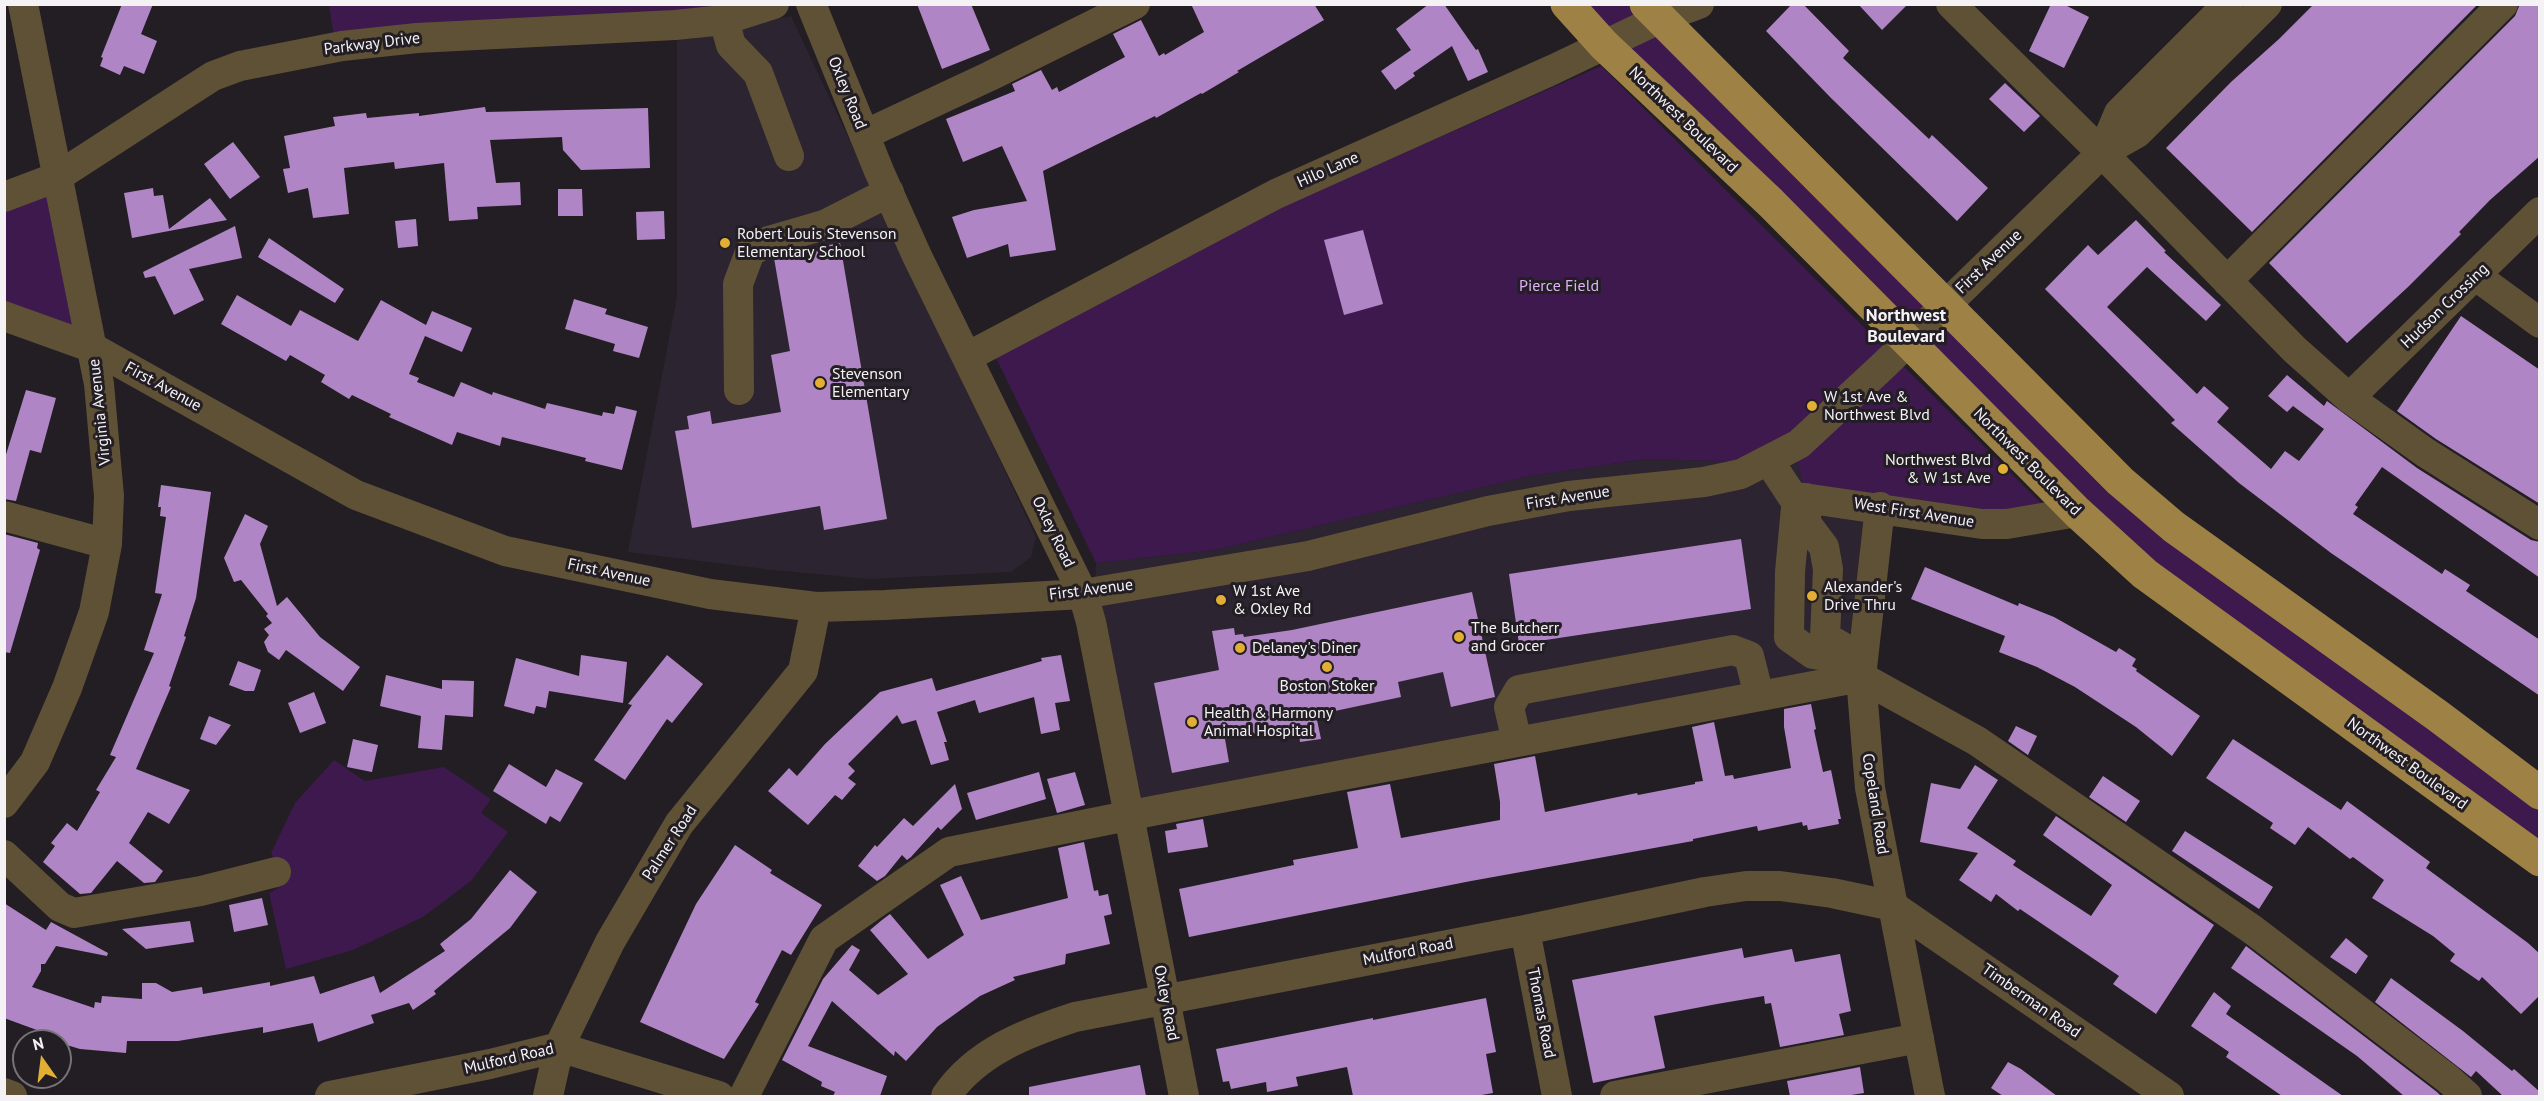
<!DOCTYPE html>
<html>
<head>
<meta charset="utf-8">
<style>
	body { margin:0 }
	#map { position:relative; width:2544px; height:1101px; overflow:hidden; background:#221e24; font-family:"PT Sans",sans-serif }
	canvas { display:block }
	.frame { position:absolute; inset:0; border:6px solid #f5f2f6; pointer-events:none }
	.north { position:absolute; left:12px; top:1029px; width:60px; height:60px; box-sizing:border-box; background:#221e24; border:2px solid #767378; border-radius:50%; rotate:346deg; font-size:16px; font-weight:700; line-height:24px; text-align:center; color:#f5f2f6 }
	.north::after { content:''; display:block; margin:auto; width:21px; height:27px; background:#e2af34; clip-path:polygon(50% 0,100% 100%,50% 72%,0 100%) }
</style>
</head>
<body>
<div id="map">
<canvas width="2544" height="1101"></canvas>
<div class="frame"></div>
<div class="north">N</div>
</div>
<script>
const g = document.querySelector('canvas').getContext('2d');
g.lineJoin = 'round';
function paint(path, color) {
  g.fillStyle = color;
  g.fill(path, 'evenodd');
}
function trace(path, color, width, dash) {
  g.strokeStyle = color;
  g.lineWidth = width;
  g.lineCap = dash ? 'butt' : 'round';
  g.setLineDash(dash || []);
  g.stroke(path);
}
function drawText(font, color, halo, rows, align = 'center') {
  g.font = font + ' "PT Sans",sans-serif';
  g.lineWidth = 6;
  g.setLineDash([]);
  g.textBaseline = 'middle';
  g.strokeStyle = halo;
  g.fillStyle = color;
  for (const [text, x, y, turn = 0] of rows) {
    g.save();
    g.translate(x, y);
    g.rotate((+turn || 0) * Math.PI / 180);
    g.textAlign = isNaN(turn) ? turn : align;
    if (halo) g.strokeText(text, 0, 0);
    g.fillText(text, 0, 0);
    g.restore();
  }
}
paint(new Path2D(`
	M791 16 1036 537 1031 557 1011 572 870 579 773 570 628 552 677 297V38Z
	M1645 459 1798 463 1897 499 1863 675 1130 819 1093 629 1096 563 1215 550 1530 476Z`), '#2c2430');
paint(new Path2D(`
	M329 5H717L701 10 334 37Z
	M1567 5H1646L2121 481 2539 793V860L2221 630Z
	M1601 66 2049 511 2046 528 1804 485 1798 463 1645 459 1530 476 1215 550 1096 563 995 356 1284 206Z
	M53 184 83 330 5 305V202Z
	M334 760 365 781 444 767 491 799 481 813 508 832 471 881 423 917 353 950 286 969 269 893 287 883 271 853 295 803Z`), '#3e194e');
paint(new Path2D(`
	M122 4H153L141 34 157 41 144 74 124 66 120 75 100 66 103 58 101 57Z
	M917 4H971L990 50 942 69Z
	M1191 4H1314L1324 20 1237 71 1239 72 1202 94 1201 93 1156 118 1155 116 1043 171 1056 250 1010 257 1008 244 967 258 952 217 974 210 1027 201 1002 146 963 162 946 119 1015 91 1012 84 1041 70 1052 90 1057 87 1059 92 1125 57 1113 34 1141 20 1159 56 1164 53 1165 55 1204 32Z
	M1429 4H1444L1476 50 1478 49 1488 72 1468 81 1452 46 1413 73 1415 76 1395 90 1381 71 1411 50 1396 29Z
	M1792 4H1803L1849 51 1843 58 1929 139 1932 135 1988 188 1957 221 1831 98 1766 31Z
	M1858 4H1908L1882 30Z
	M2051 4H2063L2089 17 2064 68 2029 51Z
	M2314 4H2478L2252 232 2166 148 2231 82 2279 39Z
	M2520 4H2540V156L2490 200 2459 232 2461 234 2408 287 2347 343 2269 263 2515 16Z
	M2005 83 2040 116 2024 132 1989 99Z
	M485 107 486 112 648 108 650 168 581 170 563 150 562 137 490 140 496 183 520 182 521 205 477 207 478 219 449 221 444 163 395 169 394 162 344 168 349 214 313 218 308 188 288 193 283 169 290 168 284 136 335 126 333 117 366 113 367 118 419 113V116Z
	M233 142 260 177 230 199 204 164Z
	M153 188 154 196 163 195 169 229 210 198 227 220 132 238 124 193Z
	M558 189H582L583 216H558Z
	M664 211 665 239 637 240 636 212Z
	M416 219 418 246 398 248 395 221Z
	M2136 220 2166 251 2164 252 2221 305 2206 321 2147 267 2107 307 2197 394 2204 386 2229 408 2217 422 2271 469 2285 451 2299 461 2324 429 2293 406 2287 412 2268 396 2287 375 2324 406 2327 401 2417 468 2531 540 2540 542V578L2382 467 2355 505 2358 507 2353 514 2442 574 2445 569 2470 585 2466 591 2540 640V696L2331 553 2239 483 2171 423 2175 420 2045 289 2088 245 2098 255Z
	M235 226 242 258 189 269 204 300 174 315 155 276 145 278 143 272Z
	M1363 230 1383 304 1344 315 1324 240Z
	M269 238 344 289 335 303 258 257Z
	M840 243 887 519 824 530 820 506 692 528 675 431 689 429 687 416 710 411 712 424 781 412 771 355 790 351 774 258 801 250Z
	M237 295 291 326 300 310 358 341 381 300 426 325 432 311 472 328 462 352 425 336 409 374 419 378 417 382 454 397 461 382 492 395 493 392 545 409 547 403 602 416 603 412 614 414 616 406 637 411 622 470 585 461 586 458 502 437 500 446 457 432 452 445 389 417 391 414 352 395 349 399 321 382 325 375 290 355 286 361 221 324Z
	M574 299 607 309 605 314 648 327 639 358 613 351 615 344 565 329Z
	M2461 316 2540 370V504L2436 439 2397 411Z
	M26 390 56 398 41 453 30 450 16 501 4 499V461Z
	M161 485 211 492 196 598 184 636 186 637 169 686 171 687 136 769 190 790 169 824 148 812 129 843 163 871 155 882 144 883 117 861 91 893 80 894 43 862 55 846 51 843 67 823 77 831 100 792 96 790 116 757 110 755 154 653 144 650 162 594 155 593 166 517 160 516 161 507H158Z
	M245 514 268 526 260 544 277 606 287 597 320 637 360 667 343 691 286 650 279 660 268 652 264 642 269 635 264 629 272 623 266 616 268 614 241 580 234 582 224 558Z
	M4 534 38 543 37 548 40 550 10 653 4 652Z
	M1741 539 1751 609 1519 644 1509 574Z
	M1925 567 2018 606 2019 603 2054 617 2116 652 2119 648 2136 659 2132 666 2137 669 2136 671 2200 716 2172 756 2136 727 2075 687 2037 667 1999 652 2005 636 1911 599Z
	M1472 592 1495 697 1451 707 1443 672 1398 682 1401 697 1316 715 1321 739 1300 742 1299 734 1278 738V730L1225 739 1229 762 1172 773 1154 683 1219 670 1212 631 1234 628 1235 635 1243 634 1244 637 1292 630Z
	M581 655 627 662 623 703 549 691 546 708 536 706 534 714 504 706 516 658 579 676Z
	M667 655 703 684 672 723 667 719 625 780 594 760 632 705 628 704Z
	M1061 655 1070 701 1055 703 1060 730 1041 734 1034 697 979 713 975 700 937 712 947 742H944L949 760 931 765 916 720 902 724 897 715 848 764 855 771 848 778 856 784 842 800 835 795 808 825 768 791 789 768 797 776 825 744 880 692 932 678 936 691 1042 661 1041 658Z
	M238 661 261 670 254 691H245L229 685Z
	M386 675 442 689V680L474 681 473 717 445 715 442 750 418 748 421 716 380 706Z
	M314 692 326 723 300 733 288 703Z
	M1811 704 1816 729 1814 730 1823 772 1831 770 1841 819H1838L1839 824 1808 830 1807 825 1803 826 1802 822 1758 831 1757 826 1693 839V841L1471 881 1189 937 1179 889 1294 865 1293 860 1358 848 1347 792 1390 784 1401 838 1500 820V802L1494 764 1535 756 1545 812 1637 793 1638 795 1695 784V782L1703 781 1692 727 1714 722 1725 776 1733 775 1734 779 1791 768 1784 727V709Z
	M209 716 231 725 216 745 200 739Z
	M2016 726 2037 736 2028 755 2008 741Z
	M353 739 378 745 372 772 347 767Z
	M2233 739 2341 810 2347 801 2430 862 2426 868 2528 943 2540 954V995L2521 1014 2482 977 2479 981 2450 961 2455 954 2433 936 2372 898 2384 880 2353 857 2350 859 2308 827 2295 845 2270 828 2273 823 2206 778Z
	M509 764 546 787 556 769 583 783 560 822 550 816 546 824 493 791Z
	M1975 765 1998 780 1967 828 2016 861 2013 865 2091 916 2112 885 2043 835 2056 816 2214 925 2156 1014 2113 984 2119 976 2020 909 2018 911 1996 894 1991 902 1959 880 1978 853 1920 842 1931 783 1960 789Z
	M1039 772 1046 799 976 820 967 793Z
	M1075 772 1085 805 1057 813 1047 779Z
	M2103 776 2140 801 2126 822 2089 797Z
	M955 784 962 809 941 830 938 827 911 857 907 860 902 855 885 876 877 881 858 866 875 845 877 847 904 818 913 826Z
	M1203 819 1208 847 1168 853 1165 831 1177 829 1176 824Z
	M2185 831 2273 887 2259 909 2172 851Z
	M1084 842 1094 891 1098 890 1099 896 1108 894 1112 914 1104 916 1110 944 1066 954 1065 964 1013 977 1015 980 980 996 937 1027 906 1061 895 1051 894 1056 832 1001 808 1046 887 1076 880 1096H833L835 1092 821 1086 822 1082 782 1060 823 979 852 945 860 950 849 970 878 995 908 974 870 930 882 920 890 914 928 959 964 935 940 885 961 876 981 920 1068 898 1058 848Z
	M735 845 772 870 770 873 822 905 791 955 782 950 755 1002 759 1004 724 1059 640 1022 696 904Z
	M510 870 537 892 510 928 434 991 436 994 413 1010 409 1003 371 1015 374 1023 318 1042 313 1023 263 1033V1027L178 1041H127L126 1053 80 1049 60 1043V1041L43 1037 45 1033 4 1018V903L46 930 51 922 108 953 107 956 56 946 45 964H41V971L32 987 94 1008 95 1002 101 1003 102 996 142 999V983H156L172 992 202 987 203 994 270 982V986L314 976 320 994 374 976 380 993 445 951 440 944 471 919Z
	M262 898 268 925 234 932 229 905Z
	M190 921 194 942 146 949 122 929Z
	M2346 938 2368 956 2356 974 2330 957Z
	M2246 946 2437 1092 2441 1096H2404L2357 1056 2231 968Z
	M1742 948 1744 958 1792 949 1795 962 1840 954 1851 1011 1839 1014 1844 1035 1780 1047 1771 1003 1765 1004 1764 996 1717 1004 1654 1016 1665 1068 1593 1083 1572 980Z
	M2391 978 2463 1031 2512 1071 2514 1069 2540 1092V1096H2503L2476 1071 2471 1077 2375 1002Z
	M2214 992 2231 1006 2226 1014 2343 1096H2282L2226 1057 2229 1052 2191 1026Z
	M1486 998 1496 1052 1486 1054 1493 1093 1476 1096H1353L1347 1067 1296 1077 1298 1086 1267 1092 1266 1082 1231 1089 1229 1081 1223 1082 1216 1049 1373 1018V1020Z
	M2008 1062 2021 1069 2057 1096H2003L1991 1088Z
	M1140 1065 1146 1096H1029V1087Z
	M1860 1067 1864 1093 1845 1096H1790L1787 1081Z`), '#b085c5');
trace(new Path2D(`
	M811 4 879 171 917 256 1083 594 1091 622 1184 1096
	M1951 4 2102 153 2295 350 2349 398 2426 453 2540 525
	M724 20 731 45 758 73 789 156
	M864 135 990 76 1135 4
	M2102 153 2119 113 2228 4
	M4 197 57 177 185 94 213 76 240 66 342 46 417 38 675 25 724 20 774 4
	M2476 276 2540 323
	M2227 281 2503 4
	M4 316 93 348 356 495 505 551 710 594 816 607 885 605 1083 594 1308 556 1488 511 1569 496 1704 482 1741 474 1799 444 1883 366 2102 153 2137 133 2267 4
	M967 357 1276 194 1552 70 1661 18 1699 4
	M739 390 738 284 750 252 769 241 824 225 889 192
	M2349 398 2540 212
	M1769 461 1792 496 1797 497 1982 524H2007L2077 512
	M1797 497 1790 572 1789 637 1813 654 1840 658
	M1806 498V523L1824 547 1828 569 1825 637 1841 646
	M1880 507 1861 677 1870 788 1930 1096
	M4 516 107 544
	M1517 742 1509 707 1519 690 1733 650 1749 656 1759 696
	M4 803 35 762 67 688 94 612 107 544 109 496 99 384 23 4
	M4 855 60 907 74 913 201 891 276 872
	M1525 930 1557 1096
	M4 1093 12 1096
	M330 1096 490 1064 559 1047 719 1096
	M548 1096 559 1047 610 942 679 824 803 671 816 607
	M744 1096 824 939 949 852 1152 811 1861 677 1977 741 2253 930 2448 1079 2467 1096
	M946 1096C976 1052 1026 1033 1075 1017L1525 930 1705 892 1746 886H1780L1832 893 1893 906 2169 1096
	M1615 1096 1919 1038`), '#5f5135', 30);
trace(new Path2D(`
	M1567 4 1604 45 1771 203 2077 512 2145 574 2540 860
	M1646 4 2120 481 2174 527 2438 716 2540 793`), '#9e8144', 33);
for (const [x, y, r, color] of [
	[725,243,6,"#e2af34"],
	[820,383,6,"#e2af34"],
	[1812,406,6,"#e2af34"],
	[2003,469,6,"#e2af34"],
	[1812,596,6,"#e2af34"],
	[1221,600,6,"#e2af34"],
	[1459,637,6,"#e2af34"],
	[1240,648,6,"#e2af34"],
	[1327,667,6,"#e2af34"],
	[1192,722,6,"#e2af34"]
]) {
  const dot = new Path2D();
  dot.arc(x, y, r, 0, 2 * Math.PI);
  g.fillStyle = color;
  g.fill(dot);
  trace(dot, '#221e24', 2);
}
drawText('16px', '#f5f2f6', '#221e24', [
	["Parkway Drive",372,44,-7],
	["Oxley Road",847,93,68],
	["Northwest Boulevard",1683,120,44],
	["Hilo Lane",1328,170,-24],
	["First Avenue",1989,262,-44],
	["Hudson Crossing",2445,306,-44],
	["First Avenue",163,387,29],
	["Virginia Avenue",100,412,-96],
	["Northwest Boulevard",2027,462,45],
	["First Avenue",1568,498,-9],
	["West First Avenue",1914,513,9],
	["Oxley Road",1053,532,64],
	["First Avenue",609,573,12],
	["First Avenue",1091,590,-7],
	["Northwest Boulevard",2407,764,36],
	["Copeland Road",1875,804,81],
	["Palmer Road",670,843,-57],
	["Mulford Road",1408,952,-11],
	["Timberman Road",2031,1001,35],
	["Oxley Road",1166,1003,79],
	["Thomas Road",1541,1013,79],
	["Mulford Road",509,1059,-13]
]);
drawText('16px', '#f5f2f6', '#221e24', [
	["Robert Louis Stevenson",737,234],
	["Elementary School",737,252],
	["Stevenson",832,374],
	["Elementary",832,392],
	["W 1st Ave &",1824,397],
	["Northwest Blvd",1824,415],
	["Northwest Blvd",1991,460,"right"],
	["& W 1st Ave",1991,478,"right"],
	["Alexander's",1824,587],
	["Drive Thru",1824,605],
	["W 1st Ave",1233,591],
	["& Oxley Rd",1233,609],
	["The Butcherr",1471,628],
	["and Grocer",1471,646],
	["Delaney's Diner",1252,648],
	["Boston Stoker",1327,686,"center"],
	["Health & Harmony",1204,713],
	["Animal Hospital",1204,731]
], 'left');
drawText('16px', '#e0b2f6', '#221e24', [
	["Pierce Field",1559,286]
]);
drawText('bold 18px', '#f5f2f6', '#221e24', [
	["Northwest",1906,316],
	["Boulevard",1906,337]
]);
</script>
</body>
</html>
